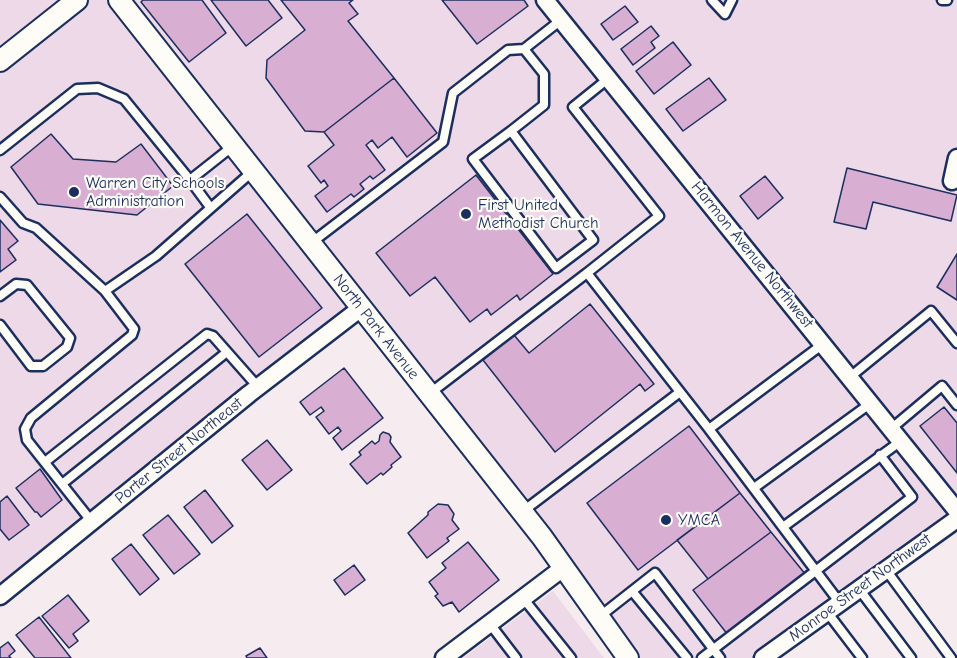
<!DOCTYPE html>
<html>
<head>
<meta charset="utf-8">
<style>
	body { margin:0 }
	canvas { display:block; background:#f6ecf0 }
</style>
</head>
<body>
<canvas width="957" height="658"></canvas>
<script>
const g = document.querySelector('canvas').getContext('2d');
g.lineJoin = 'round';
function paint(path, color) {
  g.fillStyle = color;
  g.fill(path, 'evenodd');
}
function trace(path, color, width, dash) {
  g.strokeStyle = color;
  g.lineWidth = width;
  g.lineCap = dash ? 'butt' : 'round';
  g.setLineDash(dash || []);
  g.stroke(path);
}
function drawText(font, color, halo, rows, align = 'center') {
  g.font = font + ' "Comic Neue",sans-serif';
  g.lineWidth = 4.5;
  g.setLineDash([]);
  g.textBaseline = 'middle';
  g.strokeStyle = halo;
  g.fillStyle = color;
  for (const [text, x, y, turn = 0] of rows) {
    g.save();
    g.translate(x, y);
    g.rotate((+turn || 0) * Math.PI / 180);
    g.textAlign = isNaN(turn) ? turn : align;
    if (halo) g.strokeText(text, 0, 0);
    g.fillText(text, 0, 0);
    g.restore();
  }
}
paint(new Path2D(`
	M0 0H957V519L763 658H628L361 309 0 596Z
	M553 591 604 658H463Z`), '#edd9e7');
const building = new Path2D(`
	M143 0H202L226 33 189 62 141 2Z
	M211 0H268L282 18 246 46Z
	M281 0H353L349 3 358 14 348 21 394 78 324 132 305 131 266 78 267 60 305 30Z
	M442 0H524L528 6 477 44Z
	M625 6 638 22 613 40 601 24Z
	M651 26 659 36 651 42 655 48 633 65 621 49Z
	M673 42 691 65 654 94 636 71Z
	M394 78 437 133 407 157 392 137 378 148 372 140 366 145 385 170 373 179 370 176 360 184 364 189 354 197 351 194 327 212 315 196 328 186 324 180 321 183 308 166 334 145 324 132Z
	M709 78 726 100 683 131 666 109Z
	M51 134 73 159 116 162 141 144 173 186 137 215 38 204 11 167Z
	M847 168 957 195 951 221 873 202 866 229 834 222Z
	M476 175 553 274 520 300 517 295 491 315 487 309 470 322 435 277 410 296 376 253Z
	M765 176 783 198 758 219 740 196Z
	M247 214 322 308 259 357 185 264Z
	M0 220 18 241 8 249 16 260 0 272Z
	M957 254V300L937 287Z
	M590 304 654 384 645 391 640 384 555 452 483 360 514 335 529 353Z
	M344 368 383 418 342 450 333 438 341 431 338 427 329 434 316 417 324 411 321 407 310 415 300 402Z
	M944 407 957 423V473L920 426Z
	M689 426 740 493 638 570 587 503Z
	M383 432 389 434 391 437 390 442 401 457 391 465 392 467 383 475 381 473 367 484 350 464 361 455 359 452 372 441 375 444 379 441 380 435Z
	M267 440 292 470 267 490 242 460Z
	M40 469 62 500 41 517 37 512H35L16 488Z
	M205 490 233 526 212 543 184 507Z
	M740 493 771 532 708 579 677 540Z
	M7 496 29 525 9 540 0 529V502Z
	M438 504 448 505 454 514 452 520 459 529 447 538 449 541 427 558 408 533 428 515V512Z
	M168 515 200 554 174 574 143 535Z
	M771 532 806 575 728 635 693 590Z
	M468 542 499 580 459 612 452 602 443 606 435 596 438 594 429 582 446 568 442 563Z
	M131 544 159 579 140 595 112 559Z
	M354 565 365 580 345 595 334 580Z
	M68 595 89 621 73 634 78 641 69 648 42 616Z
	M39 617 71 658H35L16 635Z
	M8 642 15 651 9 656 11 658H0V648Z
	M260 648 267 658H247L246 656Z`);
paint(building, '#d9aed3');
trace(building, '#1b2f5e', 1.5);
const service = new Path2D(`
	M712 0 725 14 732 0
	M942 0H947
	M609 78 573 107 659 216 587 273 709 429 823 344
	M511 131 473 159 556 268 593 240 511 131 544 105V74L524 49
	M0 150 77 89 98 88 124 99 190 180 233 146
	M190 180 210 207
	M0 197 23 223 36 228 105 291 134 329 132 335 31 418 25 429 27 440 92 522
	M311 243 443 142 453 93 508 50 524 49 561 20
	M105 291 156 256 253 171
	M0 296 16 284 27 285 70 338 67 347 43 366H31L0 325
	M850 377 931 311 957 343
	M429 394 587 273
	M892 428 942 386 957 405
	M709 429 840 603
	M45 462 207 334 213 336 258 387
	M62 484 227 352
	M754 488 871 403
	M522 512 680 392
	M783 527 901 441
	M886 570 951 658
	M859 589 911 658
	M632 591 687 658
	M523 598 571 658
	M827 612 862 658
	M599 617 655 573 720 658
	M490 624 516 658
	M702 658 912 497 880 455`);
const minor = new Path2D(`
	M545 0 957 511
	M952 181 957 158
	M0 596 249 394 361 308
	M444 658 563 568
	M763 658 957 519`);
const tertiary = new Path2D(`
	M119 0 542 537 628 658
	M0 61 77 0`);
trace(service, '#1b2f5e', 13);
trace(minor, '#1b2f5e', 21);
trace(tertiary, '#1b2f5e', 24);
trace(service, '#fdfcf7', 8);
trace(minor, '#fdfcf7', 16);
trace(tertiary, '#fdfcf7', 20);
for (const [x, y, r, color] of [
	[74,192,6,"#1b2f5e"],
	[466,214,6,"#1b2f5e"],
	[666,520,6,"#1b2f5e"]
]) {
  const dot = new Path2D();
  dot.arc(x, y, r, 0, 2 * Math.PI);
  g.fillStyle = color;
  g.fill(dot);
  trace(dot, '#fdfcf7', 2);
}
drawText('16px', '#1b2f5e', '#fdfcf7', [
	["Warren City Schools",86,183],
	["Administration",86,201],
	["First United",478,205],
	["Methodist Church",478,223],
	["YMCA",678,520]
], 'left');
drawText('16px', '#1b2f5e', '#fdfcf7', [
	["Harmon Avenue Northwest",752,255,51],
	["North Park Avenue",376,327,52],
	["Porter Street Northeast",179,451,-39],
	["Monroe Street Northwest",860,588,-36]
]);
</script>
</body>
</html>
